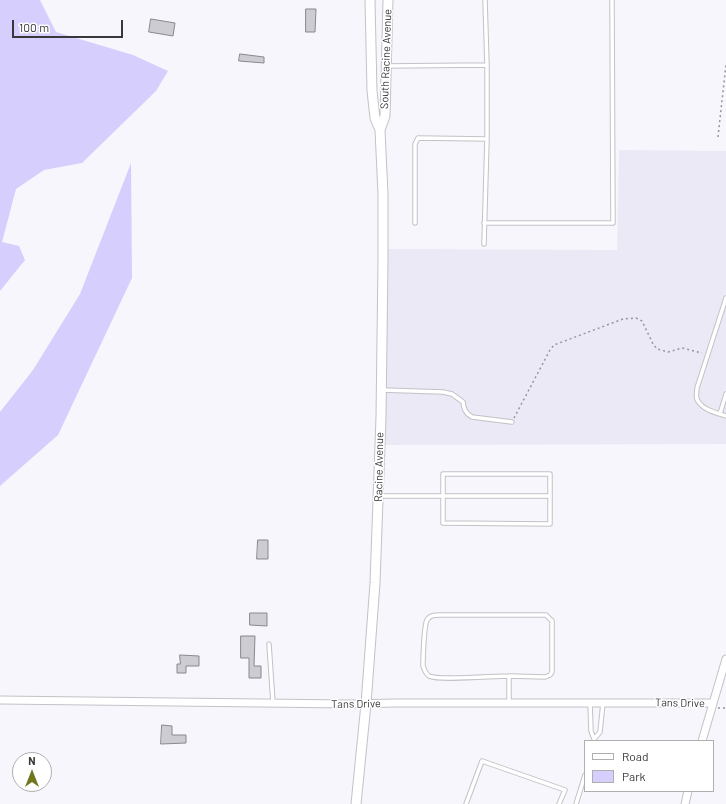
<!DOCTYPE html>
<html>
<head>
<meta charset="utf-8">
<style>
	body { margin:0 }
	#map { position:relative; width:726px; height:804px; overflow:hidden; background:#f7f6fc; font-family:Barlow,sans-serif }
	canvas { display:block }
	.legend { position:absolute; left:584px; top:740px; width:130px; height:52px; box-sizing:border-box; background:#fff; border:1px solid #afafb0; margin:0; padding:5px 7px; list-style:none; font-size:12px; color:#38383a }
	.legend li { display:flex; align-items:center; gap:8px; height:20px }
	.legend b { width:20px; border:1px solid #afafb0 }
	.north { position:absolute; left:12px; top:752px; width:40px; height:40px; box-sizing:border-box; background:#fff; border:1px solid #afafb0; border-radius:50%; rotate:0deg; font-size:11px; font-weight:700; line-height:16px; text-align:center; color:#38383a }
	.north::after { content:''; display:block; margin:auto; width:14px; height:18px; background:#71771f; clip-path:polygon(50% 0,100% 100%,50% 72%,0 100%) }
	.scale { position:absolute; left:12px; top:20px; width:111px; height:18px; box-sizing:border-box; border:2px solid #38383a; border-top:0; padding-left:5px; font-size:12px; line-height:14px; white-space:nowrap; color:#38383a; -webkit-text-stroke:3px #fff; paint-order:stroke }
</style>
</head>
<body>
<div id="map">
<canvas width="726" height="804"></canvas>
<ul class="legend">
<li><b style="height:5px;background:#fff"></b>Road</li>
<li><b style="height:11px;background:#d6cefd"></b>Park</li>
</ul>
<div class="north">N</div>
<div class="scale">100 m</div>
</div>
<script>
const g = document.querySelector('canvas').getContext('2d');
g.lineJoin = 'round';
function paint(path, color) {
  g.fillStyle = color;
  g.fill(path, 'evenodd');
}
function trace(path, color, width, dash) {
  g.strokeStyle = color;
  g.lineWidth = width;
  g.lineCap = dash ? 'butt' : 'round';
  g.setLineDash(dash || []);
  g.stroke(path);
}
function drawText(font, color, halo, rows, align = 'center') {
  g.font = font + ' Barlow,sans-serif';
  g.lineWidth = 3;
  g.setLineDash([]);
  g.textBaseline = 'middle';
  g.strokeStyle = halo;
  g.fillStyle = color;
  for (const [text, x, y, turn = 0] of rows) {
    g.save();
    g.translate(x, y);
    g.rotate((+turn || 0) * Math.PI / 180);
    g.textAlign = isNaN(turn) ? turn : align;
    if (halo) g.strokeText(text, 0, 0);
    g.fillText(text, 0, 0);
    g.restore();
  }
}
paint(new Path2D(`
	M619 150 726 151V444L385 445 387 249 617 250Z`), '#ebe9f6');
paint(new Path2D(`
	M0 0H40L56 32 133 55 168 71 156 91 82 163 44 170 16 189 2 242 19 246 25 260 0 291Z
	M131 163 132 278 58 435 0 486V412L33 370 80 294Z`), '#d6cefd');
const building = new Path2D(`
	M306 9H316L315 32H306Z
	M151 19 175 23 173 36 149 32Z
	M240 54 264 57V63L239 61Z
	M258 540H268V559H257Z
	M250 613H267V626L250 625Z
	M241 636H255L254 666H261V678H249V658H241Z
	M180 655 199 656V666H186V673H177V664H180Z
	M162 725 172 726V735H186V743L161 744Z`);
paint(building, '#cdccd2');
trace(building, '#88888d', 1);
const lane = new Path2D(`
	M485 0 487 65
	M386 66 487 65V139L418 138 415 144V223
	M484 223H613L612 0
	M484 244 487 139
	M726 298 697 388C697 392 695 398 698 401 703 410 717 413 726 416
	M382 390 443 392 452 394 463 402C464 409 465 413 472 417L512 422
	M720 414 726 394
	M443 474H550V524L443 523Z
	M379 496H550
	M269 644 273 703
	M509 676 545 677 550 675 552 672V621L546 615H440C435 615 430 615 427 620 424 625 423 659 423 666 424 669 426 674 429 676 439 681 493 676 509 676V703
	M590 703 591 731 594 739 600 732 603 703
	M466 804 482 761 565 790 559 804
	M576 804 585 775`);
const street = new Path2D(`
	M0 700 349 704 395 703H713
	M702 741 726 659
	M685 804 688 791`);
const secondary = new Path2D(`
	M380 130 385 116 388 0
	M356 804 366 704 375 583 381 417 383 260V194L380 130 375 118 372 91 370 0`);
trace(lane, '#c2c2c7', 5.5);
trace(street, '#c2c2c7', 9);
trace(secondary, '#c2c2c7', 11);
trace(new Path2D(`
	M718 137 726 64
	M514 418 550 350 554 345 623 319 636 318 642 321 653 344 657 349 668 352 682 348 702 353
	M718 708H726`), '#969599', 1.5, [2, 3]);
trace(lane, '#fff', 3.5);
trace(street, '#fff', 7);
trace(secondary, '#fff', 9);
drawText('11px', '#38383a', '#fff', [
	["South Racine Avenue",386,59,-88],
	["Racine Avenue",379,467,-89],
	["Tans Drive",680,703,1],
	["Tans Drive",356,704,-1]
]);
</script>
</body>
</html>
